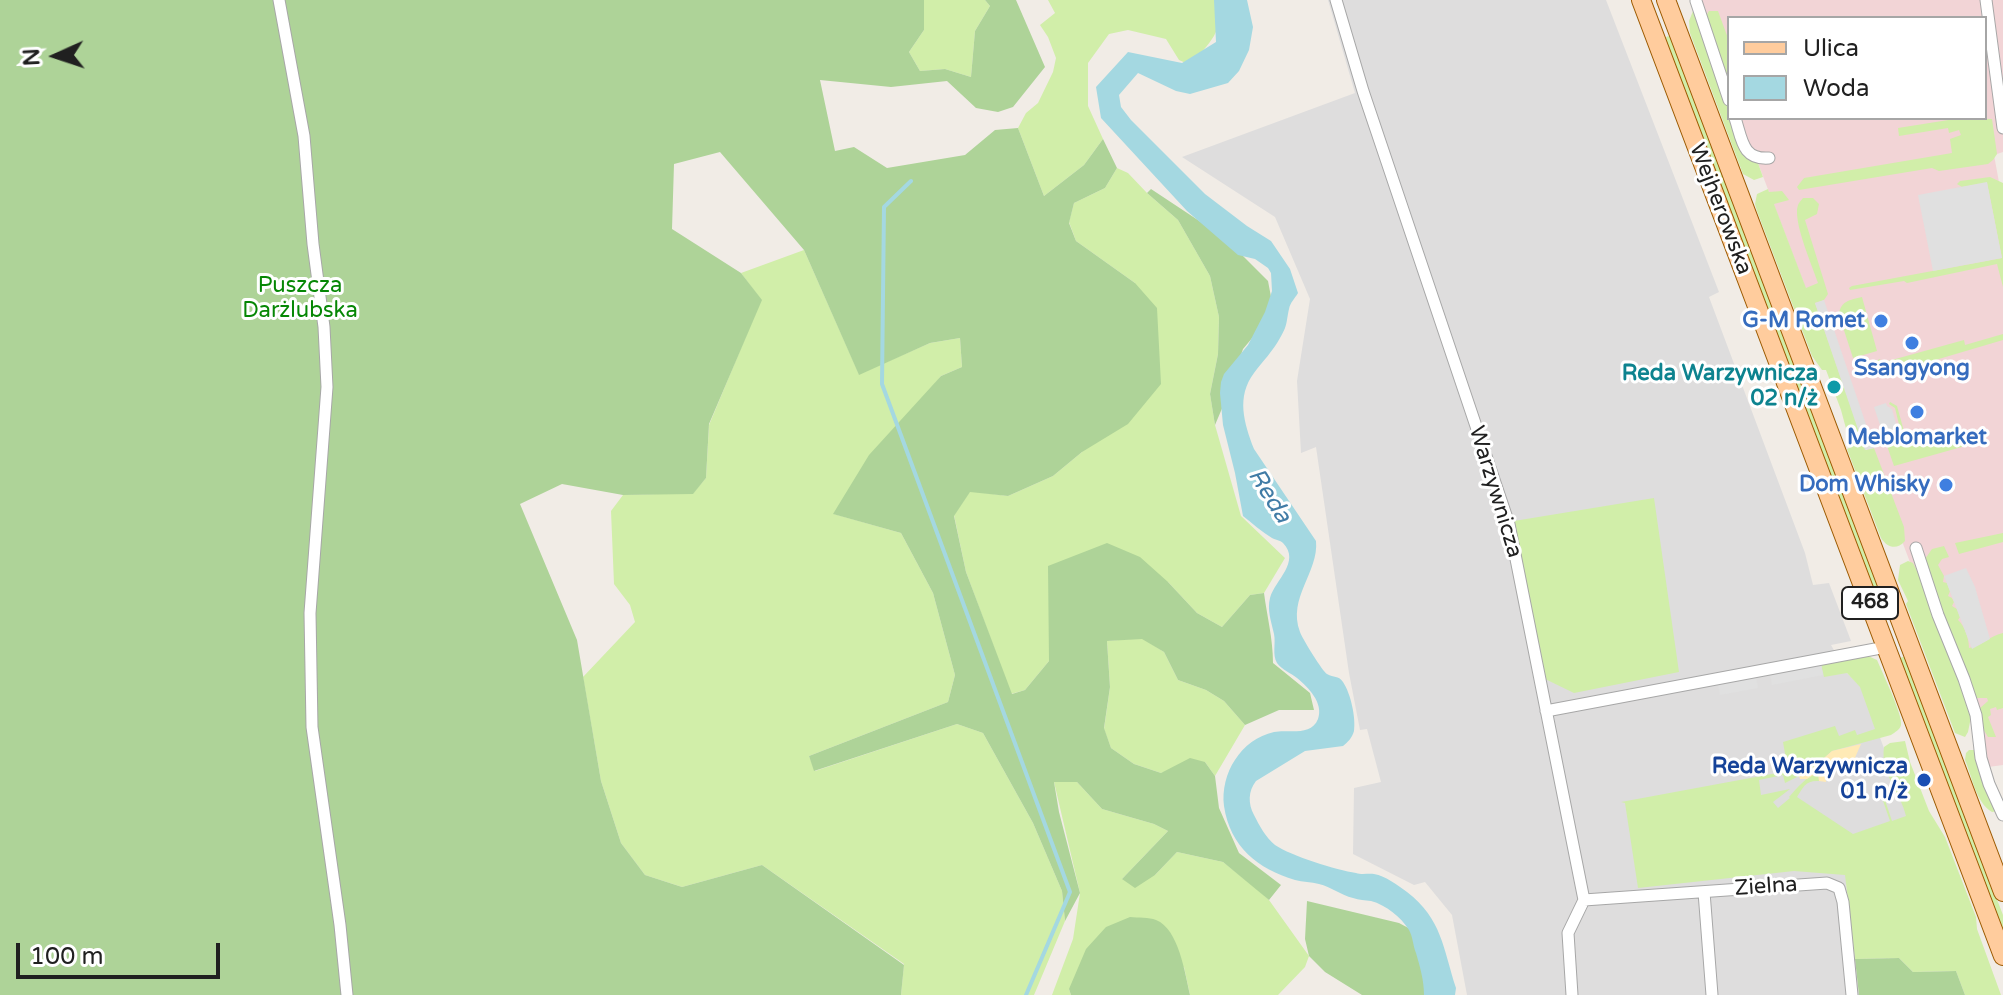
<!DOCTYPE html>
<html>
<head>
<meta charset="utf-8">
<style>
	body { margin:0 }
	#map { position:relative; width:2003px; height:995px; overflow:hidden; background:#f1ece6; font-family:"Varela Round",sans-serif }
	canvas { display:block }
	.legend { position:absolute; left:1727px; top:16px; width:260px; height:104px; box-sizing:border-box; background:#fff; border:2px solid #a6a6a6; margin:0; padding:10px 14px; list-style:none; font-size:24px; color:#202020 }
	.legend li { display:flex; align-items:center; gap:16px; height:40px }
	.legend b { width:40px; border:2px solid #a6a6a6 }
	.north { position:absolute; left:16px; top:16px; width:80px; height:80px; -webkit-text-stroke:6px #fff; paint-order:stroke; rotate:267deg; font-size:22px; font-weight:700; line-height:32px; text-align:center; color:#202020 }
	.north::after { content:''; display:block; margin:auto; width:28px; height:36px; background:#202020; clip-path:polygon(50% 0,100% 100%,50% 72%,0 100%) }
	.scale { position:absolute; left:16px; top:943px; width:204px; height:36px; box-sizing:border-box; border:4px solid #202020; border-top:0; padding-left:10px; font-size:24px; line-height:28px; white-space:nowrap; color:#202020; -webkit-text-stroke:6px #fff; paint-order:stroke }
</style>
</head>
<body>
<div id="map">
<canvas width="2003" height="995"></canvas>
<ul class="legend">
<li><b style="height:10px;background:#ffcc9d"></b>Ulica</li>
<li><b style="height:22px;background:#a4d8e1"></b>Woda</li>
</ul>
<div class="north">N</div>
<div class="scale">100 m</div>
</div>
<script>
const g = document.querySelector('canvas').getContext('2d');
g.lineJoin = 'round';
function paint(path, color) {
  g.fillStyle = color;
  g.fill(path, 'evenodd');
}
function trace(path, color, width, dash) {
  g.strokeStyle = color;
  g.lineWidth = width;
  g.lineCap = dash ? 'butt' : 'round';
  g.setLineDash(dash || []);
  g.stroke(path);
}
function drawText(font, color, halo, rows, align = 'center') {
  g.font = font + ' "Varela Round",sans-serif';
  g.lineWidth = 6;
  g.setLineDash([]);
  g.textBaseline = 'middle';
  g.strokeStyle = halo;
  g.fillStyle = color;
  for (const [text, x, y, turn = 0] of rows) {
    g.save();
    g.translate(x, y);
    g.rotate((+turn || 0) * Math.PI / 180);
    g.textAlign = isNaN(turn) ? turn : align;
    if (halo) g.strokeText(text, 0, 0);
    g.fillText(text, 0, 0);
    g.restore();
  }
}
paint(new Path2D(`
	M1328 0H1606L1719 292 1709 297 1805 553 1813 585 1829 583 1851 641 1831 645 1847 673 1861 687 1912 823 1846 881 1859 995H1467L1452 915 1425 882 1414 885 1353 854 1354 788 1381 782 1367 729 1360 730 1349 673 1316 447 1301 453 1297 381 1310 299 1275 217 1182 157 1355 93Z`), '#dedddd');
paint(new Path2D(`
	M1697 0H2003V152L1994 155 2003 204V765L1988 767 1753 150H1751L1740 118H1985V18H1729V86Z`), '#f2d4d6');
paint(new Path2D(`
	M924 0H985L990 6 975 31 971 77 945 69 920 71 909 52 924 30Z
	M1048 0H1217C1225 32 1210 42 1190 65L1179 60 1166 39 1128 30 1109 34 1088 63V106L1103 139 1084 165 1044 196 1018 128 1026 113 1038 103 1053 72 1056 58 1048 37 1040 25 1055 13Z
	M1693 11H1695L1698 13 1729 107V118H1740L1751 149H1753L1763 177 1754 180 1743 174 1690 33 1689 21Z
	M1709 11H1718L1729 41V90L1706 16Z
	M1668 36 1670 37 1884 603 1880 605 1664 39Z
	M1961 118 1992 119 1997 154 1993 160 1988 164 1939 171 1932 168 1799 190 1797 187 1804 178 1952 153 1950 139 1961 135 1959 130 1949 133 1948 128 1899 136 1898 128Z
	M1117 168 1128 173 1147 193 1178 220 1210 276 1219 317 1218 354 1210 394 1215 425 1241 516 1285 558 1264 593 1250 595 1222 627 1197 613 1168 582 1049 661 1025 690 1011 694 966 572 954 515 970 491 1008 496 1053 476 1082 452 1135 283 1076 241 1069 222 1074 203 1105 188Z
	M1990 177 2003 183V287L1997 264 1907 283 1904 281 1850 290 1849 288 1852 286 2002 258 1987 183 1962 187 1957 184 1960 181Z
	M1768 189 1769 192 1782 191 1789 200 1774 204 1806 288 1818 283C1812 265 1796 229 1797 210 1798 203 1799 203 1803 198H1813L1819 204 1817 214 1805 220 1828 294 1824 300 1815 303 1866 450 1874 448 1904 527 1905 541C1896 551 1887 547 1881 538L1847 449 1851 447 1841 410 1826 370H1822L1812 356 1757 211 1755 204 1757 194Z
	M804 250 859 374 930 343 960 338 962 367 941 376 834 514 901 533 933 593 955 675 948 702 809 756 815 771 957 724 983 733 1033 823 1062 891 1065 921 1034 995H901L904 964 762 865 682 887 645 875 621 843 601 781 583 677 635 622 630 605 614 584 611 511 623 495 693 493 706 478 709 425 761 300 741 273Z
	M1862 297 1877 351 1853 358 1839 315C1840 301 1850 300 1862 297Z
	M2003 334V340L1878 377 1876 361 1880 359 1881 363 1964 340 1965 345Z
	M1890 402 1897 406 1907 442 1928 436 1931 445 1981 432 1983 441 1894 466 1886 443 1902 437 1895 408 1889 404Z
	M1654 498 1679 672 1574 693 1543 678 1522 579 1514 521Z
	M2003 533V542L1959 554 1955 543Z
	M1944 546 1949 557 1942 559 1938 565 1944 576 1943 582 1947 583 1950 591 1948 596 1952 598 1954 602 1952 606 1957 609 1960 617 1958 620C1965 626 1969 639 1969 648 1982 646 1991 635 2003 633V708L1997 710 1996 707 1990 709 1991 715 1988 717 1996 737H1988L1982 727 1980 708 1988 701 1987 698H1977L1958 656 1925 559 1932 549Z
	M1908 561 1913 563 1920 577 1936 624 1950 652 1971 717 1968 732 1965 737 1955 733 1906 604 1908 601 1898 580 1900 565Z
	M1142 638 1164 652 1178 680 1206 690 1224 701 1245 725 1215 776 1205 762 1161 773 1134 764 1111 748 1104 729 1110 687 1107 641Z
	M1868 656 1877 660C1882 672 1903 715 1901 725 1900 730 1895 732 1891 735L1832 751 1809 771 1785 783 1783 775 1759 780 1761 795 1790 789 1773 802 1778 808 1790 798 1789 797C1798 787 1806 777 1818 772L1819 781C1806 780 1803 787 1797 797L1853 834 1890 821 1882 798 1884 797 1892 821 1906 816C1901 793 1880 773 1884 747L1890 743 1905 741 1910 762 1929 811 1945 837 1976 917 1977 929 2001 995H1965L1956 971 1913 972 1899 958 1855 959 1845 875 1794 871 1638 888 1625 803 1621 802 1788 771 1783 742 1835 726 1839 736 1855 730 1857 735 1875 729 1860 687 1847 673 1824 677 1821 664Z
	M1902 657H1904L2003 915V931L1900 659Z
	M1969 750H1977L1998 811 1992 812C1976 803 1972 776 1965 760L1966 753Z
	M1054 782H1077L1102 809 1154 824 1168 831 1122 879 1155 875 1177 852 1223 862 1256 888 1269 900 1309 956 1305 967 1278 995H1190L1184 967 1069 989 1071 995H1052L1073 939 1080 893Z`), '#d1eea9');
paint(new Path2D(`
	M0 0H924V30L909 52 920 71 945 69 971 77 975 31 990 6 985 0H1016L1045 67 1013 107 998 112 976 108 947 81 891 87 820 80 835 151 854 147 887 168 965 155 995 130 1018 128 1044 196 1084 165 1103 139 1117 168 1105 188 1074 203 1069 223 1076 241 1135 283 1157 308 1161 384 1128 424 1082 452 1053 476 1008 496 970 492 954 516 966 572 1012 694 1025 690 1049 661 1048 566 1107 543 1140 557 1168 582 1197 613 1222 627 1250 595 1264 593C1267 616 1273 639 1273 663L1310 693 1314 710H1279L1245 725 1224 701 1206 690 1178 680 1164 652 1142 639 1107 641 1110 687 1104 728 1111 748 1134 764 1161 773 1190 758 1205 762 1215 776 1219 808 1239 853 1281 885 1269 900 1223 862 1177 852 1155 875 1135 888 1122 879 1168 831 1154 824 1102 809 1077 782H1054L1059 812 1080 893 1065 921 1062 891 1033 823 983 733 957 724 814 771 809 756 948 702 955 675 933 593 901 533 833 514 869 455 941 376 962 367 960 338 930 343 859 375 804 250 720 152 674 164 672 229 741 273 762 300 709 424 706 478 693 494 623 495 562 484 520 504 577 640 601 781 621 843 645 875 682 887 762 865 904 965 901 995H0Z
	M1151 189 1225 238 1268 281 1272 302 1263 325 1243 349 1226 399 1215 425 1210 394 1218 354 1219 317 1210 276 1178 220 1147 193Z
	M1307 901 1399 923 1416 932 1426 995H1362L1325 972 1309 956 1305 939Z
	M1130 917C1138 918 1149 917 1156 920 1179 929 1185 974 1190 995H1071L1069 989 1086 949 1106 927Z
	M1899 958 1913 972 1956 971 1965 995H1859L1855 959Z`), '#aed398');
paint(new Path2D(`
	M1861 744 1854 760 1846 761 1844 759 1830 766 1825 772 1826 782 1819 781 1818 772 1807 779H1800L1799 776 1809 771 1832 751Z`), '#ffeab6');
paint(new Path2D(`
	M1987 182 2002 258 1933 271 1918 195Z
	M1824 300 1874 448 1865 450 1815 303Z
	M1886 403 1887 406 1892 409 1900 438 1886 443 1874 407Z
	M1966 568 1975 587 1990 639 1972 649 1944 576Z
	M1821 664 1823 675 1772 685 1770 674Z
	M1756 677 1758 688 1720 695 1718 684Z`), '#e0e0e0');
paint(new Path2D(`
	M1214 0H1247L1253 27 1249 50 1239 71 1228 83 1190 94 1176 91 1138 73 1119 95 1121 107 1131 120 1205 194 1247 226 1271 241 1290 269 1298 293C1295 298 1290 303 1289 309 1286 322 1288 325 1280 338 1273 351 1263 361 1254 373 1236 397 1244 423 1254 449L1316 541C1319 572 1287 598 1300 632 1302 638 1323 672 1327 674 1334 678 1338 675 1343 682 1351 694 1356 718 1354 731 1352 738 1348 742 1343 746L1305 751 1256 781C1248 791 1248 804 1254 815 1259 825 1266 838 1275 845 1291 856 1337 870 1356 873 1362 875 1369 873 1374 874 1386 876 1397 885 1407 892 1442 919 1443 948 1456 988L1455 995H1424C1424 980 1420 967 1416 953 1413 946 1413 937 1409 930 1401 917 1386 905 1371 901 1365 900 1359 900 1353 898 1341 895 1331 887 1319 884 1311 882 1303 882 1295 880 1258 869 1230 847 1224 806 1220 774 1241 739 1274 732 1288 729 1311 737 1318 719 1324 703 1308 687 1297 678 1291 673 1282 670 1277 663 1272 655 1276 643 1274 634 1271 621 1267 610 1270 598 1275 580 1301 562 1283 543 1280 540 1276 540 1272 538 1262 532 1252 523 1243 516L1235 473 1223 425 1220 393 1221 382 1224 374 1248 345 1265 312 1272 291 1271 273 1268 268 1255 259 1238 255 1187 211 1101 118 1096 87 1128 52 1182 63 1216 42Z`), '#a4d8e1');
trace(new Path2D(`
	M911 181 884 207 882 384 1070 892 1026 995`), '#a4d8e1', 4);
const minor = new Path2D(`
	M279 0 304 136 313 244 324 327 327 387 310 613 312 727 340 925 347 995
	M1336 0 1363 91 1509 524 1584 900 1568 933 1572 995
	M1986 0 2003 128
	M1696 1 1729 100
	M1735 118C1742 139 1742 160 1769 158
	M1916 548 1938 615 1964 679 1976 715 1981 758 1989 784 2003 815
	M1546 711 1886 647
	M1704 892 1712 995
	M1584 900 1827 883 1839 888 1843 902 1852 995`);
const primary = new Path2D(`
	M1641 0 2003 956
	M1666 0 2003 892`);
trace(minor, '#a7a7a7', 13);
trace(primary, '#9c5a00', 20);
trace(minor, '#fff', 11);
trace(primary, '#ffcc9d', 18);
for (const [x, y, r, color] of [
	[1881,321,8,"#3f7fe0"],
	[1912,343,8,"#3f7fe0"],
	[1834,387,8,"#0f9aa8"],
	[1917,412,8,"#3f7fe0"],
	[1946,485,8,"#3f7fe0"],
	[1924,780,8,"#1a4fb4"]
]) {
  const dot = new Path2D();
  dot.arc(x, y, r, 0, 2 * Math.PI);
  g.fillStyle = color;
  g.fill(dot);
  trace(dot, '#fff', 3);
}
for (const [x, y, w] of [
	[1870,603,56]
]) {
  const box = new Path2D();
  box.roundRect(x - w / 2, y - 16, w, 32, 6);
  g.fillStyle = '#fff';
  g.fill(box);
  trace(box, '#202020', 2);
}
drawText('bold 20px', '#202020', null, [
	["468",1870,603]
]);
drawText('22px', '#202020', '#fff', [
	["Wejherowska",1720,209,69],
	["Warzywnicza",1495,492,73],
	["Zielna",1766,887,-4]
]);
drawText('22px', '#068705', '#fff', [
	["Puszcza",300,286],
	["Darżlubska",300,311]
]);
drawText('bold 22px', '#366cbe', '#fff', [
	["G-M Romet",1865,321],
	["Ssangyong",1912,369,"center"],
	["Meblomarket",1917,438,"center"],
	["Dom Whisky",1930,485]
], 'right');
drawText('bold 22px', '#0d838f', '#fff', [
	["Reda Warzywnicza",1818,374],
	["02 n/ż",1818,399]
], 'right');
drawText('bold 22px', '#164399', '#fff', [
	["Reda Warzywnicza",1908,767],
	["01 n/ż",1908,792]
], 'right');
drawText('italic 24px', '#417ca6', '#fff', [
	["Reda",1269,496,58]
]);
</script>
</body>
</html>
